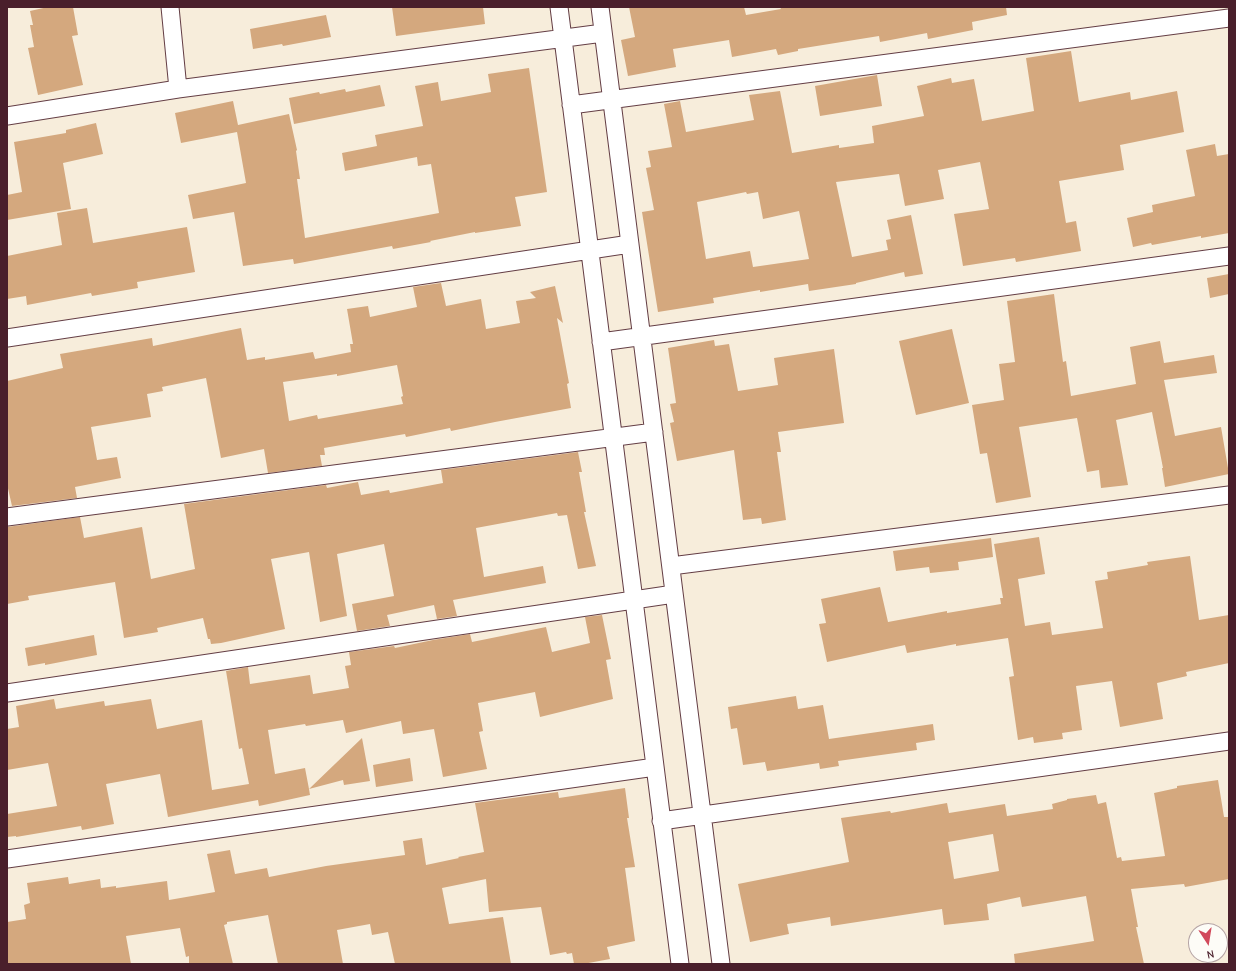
<!DOCTYPE html>
<html>
<head>
<meta charset="utf-8">
<style>
	body { margin:0 }
	#map { position:relative; width:1236px; height:971px; overflow:hidden; background:#f7eddb; font-family:"Comic Neue",sans-serif }
	canvas { display:block }
	.frame { position:absolute; inset:0; border:8px solid #4a1f2b; pointer-events:none }
	.north { position:absolute; left:1188px; top:923px; width:40px; height:40px; box-sizing:border-box; background:#fdfcf7; border:1px solid #b5a4a5; border-radius:50%; rotate:168deg; font-size:11px; font-weight:700; line-height:16px; text-align:center; color:#4a1f2b }
	.north::after { content:''; display:block; margin:auto; width:14px; height:18px; background:#d1495b; clip-path:polygon(50% 0,100% 100%,50% 72%,0 100%) }
</style>
</head>
<body>
<div id="map">
<canvas width="1236" height="971"></canvas>
<div class="frame"></div>
<div class="north">N</div>
</div>
<script>
const g = document.querySelector('canvas').getContext('2d');
g.lineJoin = 'round';
function paint(path, color) {
  g.fillStyle = color;
  g.fill(path, 'evenodd');
}
function trace(path, color, width, dash) {
  g.strokeStyle = color;
  g.lineWidth = width;
  g.lineCap = dash ? 'butt' : 'round';
  g.setLineDash(dash || []);
  g.stroke(path);
}
paint(new Path2D(`
	M48 7H73L78 35 72 36 83 85 38 95 28 48 34 47 30 25H33L30 11Z
	M392 7H483L485 24 396 36Z
	M629 7H744L746 15 781 9 780 7H1006L1007 15 972 22 973 30 928 39 927 33 880 42 879 36 798 49V51L778 55 776 49 732 57 729 40 673 49 676 67 628 76 621 40 635 37Z
	M326 15 331 37 283 46 282 44 253 49 250 29Z
	M1071 51 1079 102 1130 92 1131 100 1177 91 1184 132 1120 145 1124 170 1059 181 1066 223 1076 221 1081 251 1016 262 1015 258 963 266 954 214 989 209 980 162 938 170 944 199 905 206 899 174 836 182 852 257 888 250 886 240 891 239 887 220 911 215 923 274 905 277 904 272 856 283V284L809 291 808 284 760 292V290L713 298 714 303 658 312 642 212 654 210 646 168 651 167 648 151 672 147 664 104 680 101 686 132 754 120 749 95 780 91 792 153 839 145V148L874 143 872 126 924 116 917 86 951 78 952 83 974 79 982 121 1034 111 1026 58ZM746 192 747 194 758 192 763 219 799 211 809 259 753 267 750 251 706 259 697 202Z
	M529 68 547 192 515 197 521 226 475 233V232L430 241 431 242 393 249 392 246 294 264 293 259 243 266 234 212 193 219 188 195 246 183 237 132 181 143 175 113 233 101 238 125 289 114 297 150 296 151 300 179H297L305 238 439 213 431 164 418 166 417 157 345 171 342 153 377 146 375 135 423 126 415 86 438 82 441 101 491 92 488 74Z
	M877 75 882 106 820 116 815 86Z
	M380 85 385 106 294 124 289 98 319 92 320 94 345 89 346 92Z
	M96 123 103 154 63 163 71 209 7 220V195L22 192 14 142 66 133V130Z
	M1215 144 1217 156 1229 154V233L1201 238V236L1152 245 1151 243 1133 247 1127 218 1153 212 1152 205 1195 196 1186 150Z
	M87 208 93 243 187 227 195 272 137 282 138 288 92 296 91 293 27 305 26 296 7 299V256L62 245 57 213Z
	M1229 274V294L1210 298 1207 278Z
	M441 283 446 306 481 299 486 329 520 323 516 301 536 298 530 292 555 286 563 323 557 318 569 383 567 384 571 408 495 422 451 431 450 428 406 437 405 434 324 448 325 455H320L322 466 268 473 264 449 221 458 206 378 162 387 163 391 147 394 151 417 91 427 97 460 117 457 121 478 75 487 77 498 12 506 7 484V381L63 368 60 354 152 338 153 346 241 328 247 360 265 357V360L313 352 315 359 351 352 350 344H353L347 309 368 306 370 317 417 307 413 287ZM397 365 403 396 401 397 403 404 318 419 317 415 289 421 283 382 337 374V376Z
	M1054 294 1063 362 1066 361 1071 396 1136 384 1130 347 1160 341 1164 363 1214 355 1217 373 1164 380 1175 436 1221 427 1229 474 1165 487 1162 468H1163L1152 412 1116 420 1128 485 1101 488 1099 470 1087 472 1077 418 1019 427 1031 497 996 503 987 453 980 454 972 405 1004 400 999 364 1015 362 1007 301Z
	M952 329 969 403 916 415 899 341Z
	M714 340 715 346 729 344 738 391 778 385 774 358 834 349 844 423 778 432 781 452H777L786 520 762 524 761 518 743 520 734 450 677 461 670 423 674 422 670 404 676 403 668 348Z
	M578 452 582 472H579L586 512H584L596 566 578 569 567 515 558 516 557 513 476 528 484 577 543 566 546 583 453 600 457 616 437 619 434 605 387 615 390 626 357 631 352 604 394 596 384 544 337 554 347 616 320 622 309 552 271 559 285 629 221 643 211 644 210 639H208L203 618 157 628 158 632 124 638 115 582 28 596 29 600 7 604V527L80 517 84 538 142 527 151 579 195 569 184 504 326 485 327 488 358 482 361 495 389 490 390 493 443 483 441 470Z
	M1039 537 1045 574 1018 579 1025 626 1050 622 1052 635 1103 628 1095 581 1108 579 1107 572 1148 565 1147 562 1190 556 1199 620 1229 615V663L1186 672 1187 676 1157 683 1163 719 1120 727 1112 681 1076 686 1082 730 1062 733 1063 739 1034 743 1033 737 1018 740 1009 677 1014 676 1008 638 956 646V644L907 653 905 645 827 662 819 624 826 623 821 599 880 587 888 622 947 611V613L1001 604 1000 598H1003L994 544Z
	M991 538 993 557 958 562 959 570 930 573 929 567 896 571 893 551Z
	M602 615 611 659 606 660 613 699 540 717 535 692 478 703 483 731 479 732 487 769 443 777 434 729 403 734 401 721 346 733 343 720 306 726 305 724 268 730 275 774 305 768 309 789 362 738 370 781 344 785 343 780 309 789 310 795 278 802 259 806 258 800 168 817 160 774 106 784 114 824 82 830 81 826 16 837V836L7 837V814L57 806 48 763 7 770V729L19 727 16 706 54 699 56 709 104 701 105 706 151 699 157 729 202 720 212 790 249 784 242 748 239 749 226 671 248 667 250 684 310 675 313 694 349 688 345 666 351 665 349 652 394 646 395 648 433 640 470 634 472 642 546 627 552 652 590 643 585 617Z
	M94 635 97 655 45 665V663L28 666 25 648Z
	M796 696 798 709 823 705 829 739 933 724 935 740 916 743 917 750 838 761 839 766 820 769 819 763 767 771 765 762 743 765 737 728 731 729 728 707Z
	M410 758 413 781 376 787 373 765Z
	M1218 780 1224 817H1229V879L1185 887 1184 884 1131 889 1138 927H1136L1144 964H1015L1014 954 1094 941 1086 896 1022 907 1020 897 987 904 989 920 944 925 942 909 831 926 830 917 787 924 789 934 750 942 738 884 849 862 841 818 890 811 891 813 947 803 949 813 1005 804 1007 816 1053 809 1052 804 1067 800V799L1096 795 1098 804 1106 802 1117 858 1121 857 1122 861 1165 856 1154 793 1177 788V786ZM993 834 999 871 954 879 948 842Z
	M625 788 629 818H627L635 867 625 868 635 941 607 947 610 959 583 964H574L572 953 567 954 566 952 550 955 541 907 489 912 486 879 442 888 449 924 503 917 511 964H395L388 932 372 935 370 924 337 930 343 964H278L268 915 227 922V924L224 925 233 964H189V956L186 957 180 928 126 936 131 964H7V922L26 919 24 905 30 903 27 883 68 877 69 884 100 879 101 888 116 886V888L167 881 169 900 215 892 207 854 230 850 235 874 267 868 269 877 326 866 405 855 403 841 422 838 426 865 459 858 458 857 484 852 475 803 558 792 559 798Z`), '#d4a87e');
const minor = new Path2D(`
	M170 7 178 89
	M559 7 680 964
	M600 7 721 964
	M571 105 1229 18
	M7 116 178 89 603 33
	M7 338 630 244
	M601 342 1229 256
	M7 517 654 432
	M671 566 1229 495
	M7 693 674 594
	M661 821 1229 741
	M7 859 655 767`);
trace(minor, '#643e45', 19);
trace(minor, '#fff', 17);
</script>
</body>
</html>
